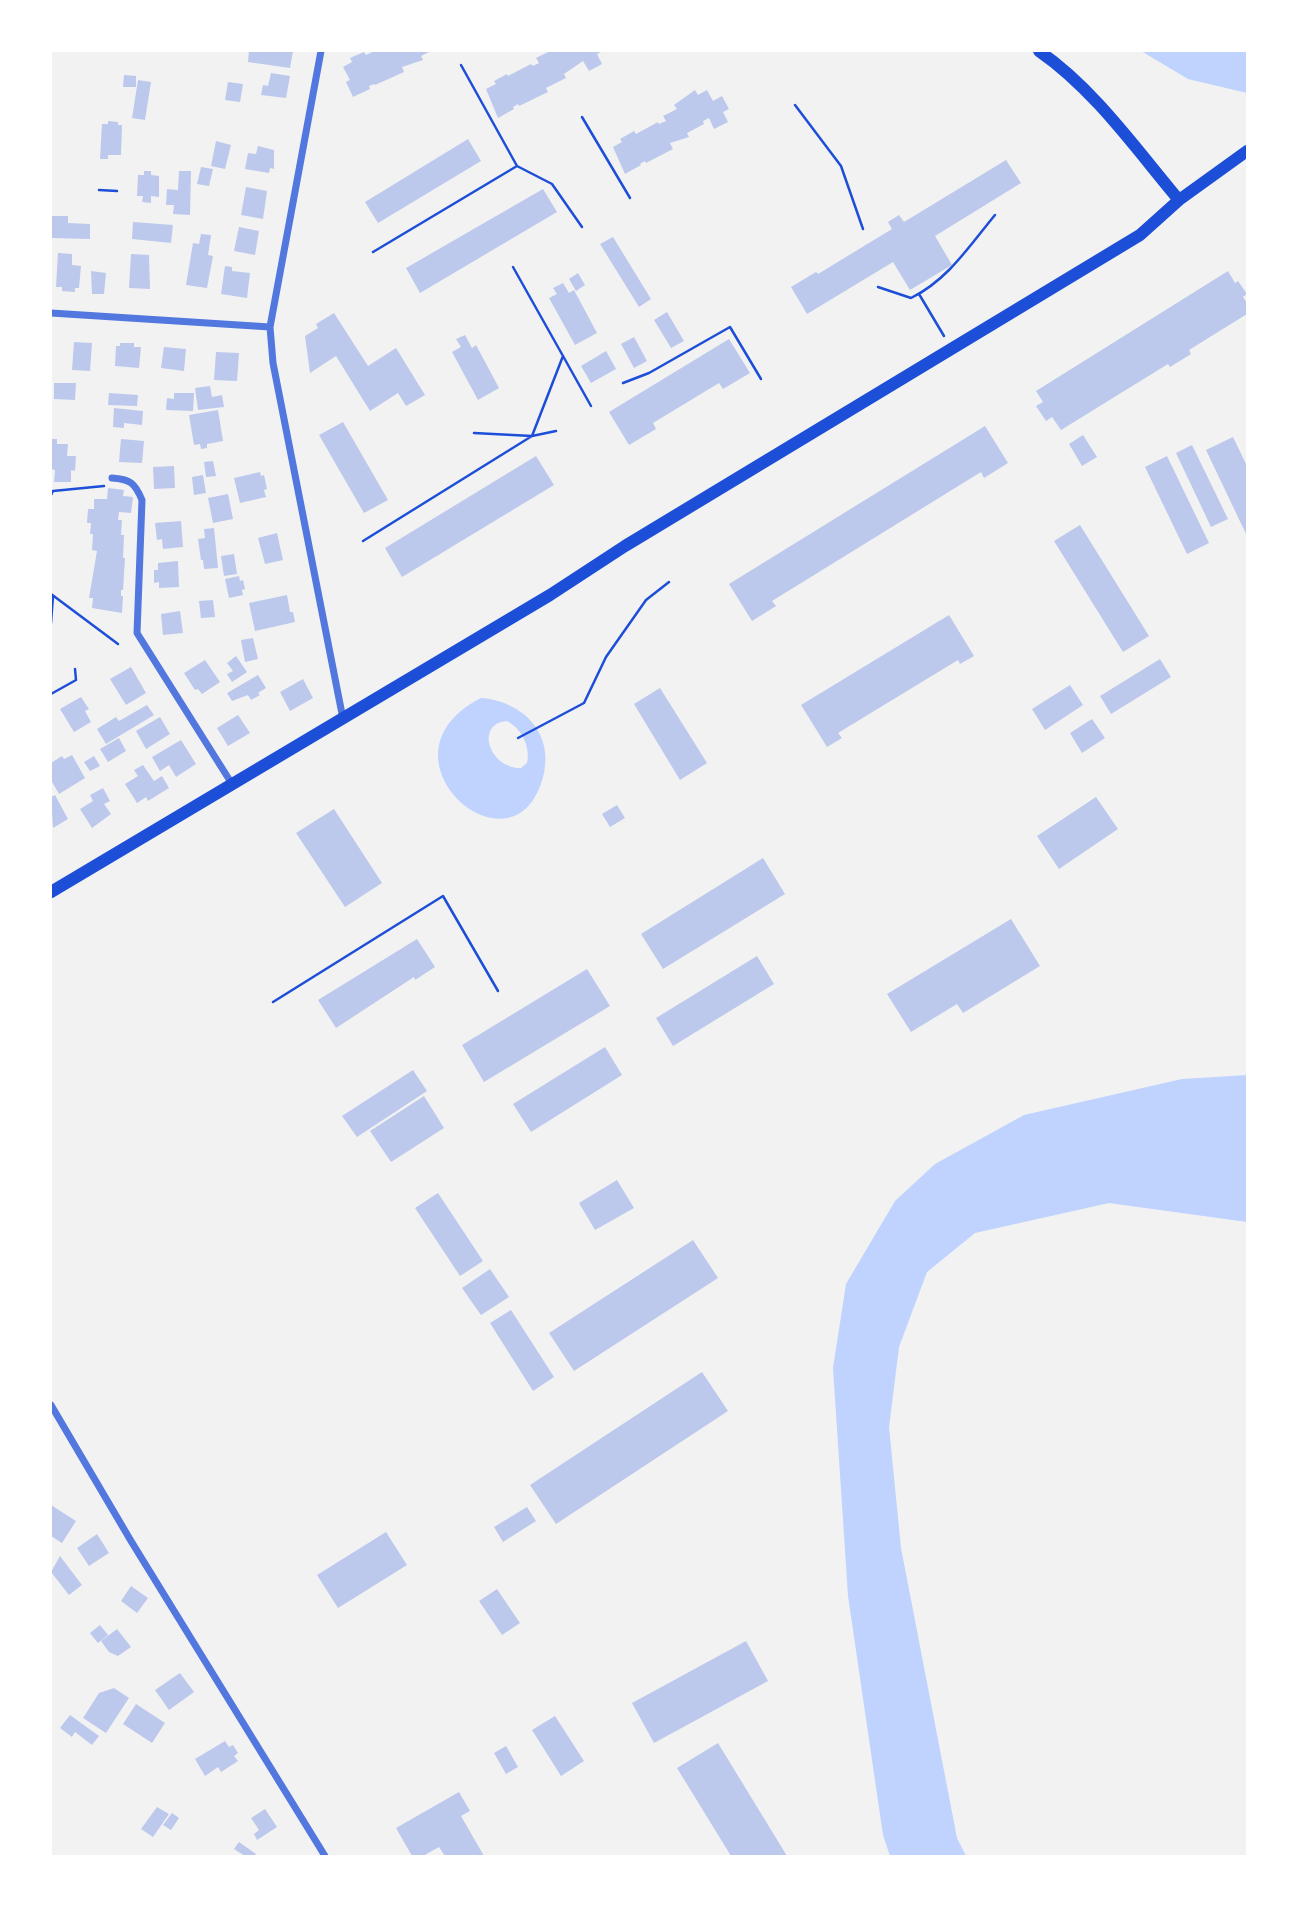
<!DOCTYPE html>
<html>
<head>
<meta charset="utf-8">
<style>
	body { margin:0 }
	#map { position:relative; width:1298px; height:1907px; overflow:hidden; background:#f2f2f2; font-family:"Archivo Narrow",sans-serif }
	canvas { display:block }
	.frame { position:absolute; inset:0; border:52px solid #fff; pointer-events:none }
</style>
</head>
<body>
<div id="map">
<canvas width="1298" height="1907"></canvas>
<div class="frame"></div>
</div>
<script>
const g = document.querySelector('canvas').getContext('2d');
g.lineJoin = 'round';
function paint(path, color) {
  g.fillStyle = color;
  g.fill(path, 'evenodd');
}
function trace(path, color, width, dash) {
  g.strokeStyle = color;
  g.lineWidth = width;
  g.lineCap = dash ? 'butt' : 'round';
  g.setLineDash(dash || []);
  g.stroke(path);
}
paint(new Path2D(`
	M1141 51H1247V93L1188 79Z
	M481 698C520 701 553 730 544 773 518 888 365 757 481 698ZM507 721C521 728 531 747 527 763L521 768C490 769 474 724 507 721Z
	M1247 1075V1222L1109 1203 975 1233 927 1272 899 1347 889 1427 901 1548 957 1838 966 1856H890L883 1835 848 1596 833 1368 846 1284 895 1201 935 1164 1024 1115 1182 1079Z`), '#bfd3fe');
paint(new Path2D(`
	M249 51H293L290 68 248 62Z
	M374 51H431L421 56 423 60 402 67 404 72 375 85 374 84 369 86 370 89 353 97 346 82 350 80 343 67 352 62 350 58 364 52 366 55Z
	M550 51H603L597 54 602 64 589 71 583 61 564 74 566 78 546 88 548 92 519 106 518 104 513 107 514 109 498 118 486 89 496 84 494 81 507 74 508 76 531 64 533 66 539 63 536 58Z
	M271 73 290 76 286 98 261 95 263 85 268 86Z
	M124 75 136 76V87H123Z
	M138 80 151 82 145 120 132 118Z
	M228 82 243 84 240 102 225 100Z
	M695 90 698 95 707 90 713 101 722 96 729 109 723 112 728 122 714 129 709 118 703 121 704 124 687 133 689 137 670 143 673 149 646 163 645 161 640 164 641 165 625 174 613 147 622 142 620 139 634 131 636 134 658 122 659 124 666 121 663 116 677 109 674 105Z
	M108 121 118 122V125H122L121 155H108V159H100L102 124H108Z
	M468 139 481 161 378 223 365 202Z
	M216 141 231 145 225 169 211 166Z
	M258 146 274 150V169L270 168 269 173 245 169 248 153 256 154Z
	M1006 160 1021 183 935 236 952 265 910 290 893 262 807 314 791 287 816 272 818 274 892 229 888 222 899 215 904 222Z
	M201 167 213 169 209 186 197 184Z
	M144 171H151V175L159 176V197L151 196V203L142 202 143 196H137L138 175H144Z
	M179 171H191L190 215 173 214 174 205H166L167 189 178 190Z
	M246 187 267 191 263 219 241 215Z
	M543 189 557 212 420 293 406 268Z
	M52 216H68V223L90 224V239L52 238Z
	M133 222 173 225 171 243 132 239Z
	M239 227 259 231 255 255 234 251Z
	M201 234 211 235 208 255 213 256 207 288 186 285 193 243 199 244Z
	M613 237 651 299 639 307 600 244Z
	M58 253 72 254V265L81 266 79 288H75V292L62 291V287H56Z
	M131 254 149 255 150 289 129 288Z
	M225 266 232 267V271L250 273 247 298 221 294Z
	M91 271 106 273 104 294H92Z
	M1228 271 1235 283 1238 281 1247 294 1243 297 1247 303V314L1189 350 1191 354 1170 367 1168 364 1061 430 1052 417 1046 421 1036 406 1043 402 1036 391Z
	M578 273 585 285 576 291 569 279Z
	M563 283 569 293 574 290 597 333 575 345 549 298 557 294 553 288Z
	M667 312 684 341 671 348 654 320Z
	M334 313 368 366 396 348 425 395 406 406 398 393 370 411 336 356 310 373 305 336 318 328 316 324Z
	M465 335 472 348 476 345 499 388 478 400 452 352 461 347 456 339Z
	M634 337 647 361 634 368 621 344Z
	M729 339 750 373 723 389 719 383 653 423 656 429 629 445 609 412Z
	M74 342 92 343 90 371 72 370Z
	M120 343H134V347H141L139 368 115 366 116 346H120Z
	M164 347 186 349 184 371 161 368Z
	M606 351 616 369 591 383 581 366Z
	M216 352 239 353 237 381 214 380Z
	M54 383H76L75 400 54 399Z
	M210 386 212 397 222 395 224 407 198 410 195 388Z
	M109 393 138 395 137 406 108 405Z
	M174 393H194L193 411 166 410 167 398 174 399Z
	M114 408 143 411 142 425 124 423V428L113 427Z
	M218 410 223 441 207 444V448L201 449 200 444 194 445 189 415Z
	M343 422 388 500 364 513 319 435Z
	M985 426 1008 463 984 478 981 472 772 601 776 606 752 621 729 584Z
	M1083 435 1097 457 1082 466 1069 444Z
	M1233 437 1247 466V536L1206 450Z
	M51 439H57V444H68L67 456H76L75 471 71 470V482H54L55 470 51 469Z
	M121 439 144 441 142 463 119 462Z
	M1192 445 1228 519 1211 527 1176 453Z
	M536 456 554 485 402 577 385 548Z
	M1167 456 1209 543 1187 554 1145 467Z
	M213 461 216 476 206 477 204 462Z
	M174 466 175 488 154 489 153 467Z
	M260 472 261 476 264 475 267 489 264 490 266 497 240 503 234 478Z
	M203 475 206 493 194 495 192 477Z
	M108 488 124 490 123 496 133 497 131 513 119 512 118 520H122L121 535H124L123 558H125L123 590H121V596H123L122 613 92 608 93 598H89L97 551 92 550 93 534H90L91 523H87L88 509H94V499H107Z
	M228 494 233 519 213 523 208 498Z
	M181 521 183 547 163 549 162 539 157 540 155 523Z
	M1080 525 1149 636 1123 652 1054 541Z
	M214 528 218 568 204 569 203 560H201L198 539 205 538 204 529Z
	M277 533 283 560 265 564 258 538Z
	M234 554 237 574 224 576 221 556Z
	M178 561 179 587 159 588V582L154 583V570H158V563Z
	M239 576 240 581 243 580 245 589 242 590 243 595 229 598 225 579Z
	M287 595 290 612H293L295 622 255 631 249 603Z
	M213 600 215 617 201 618 199 601Z
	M180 611 183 633 163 635 161 614Z
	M949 615 974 656 960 664 958 660 838 733 842 738 827 747 801 705Z
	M253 638 258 659 245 662 241 640Z
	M236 656 247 672 232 682 227 674 233 671 227 663Z
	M1160 659 1171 677 1111 714 1100 696Z
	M205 660 220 682 202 694 198 689 195 690 184 673Z
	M131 667 146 693 126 705 110 679Z
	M258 675 266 688 258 693 260 695 251 700 248 695 232 701 227 693Z
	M303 679 313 698 290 711 280 692Z
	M1070 685 1083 705 1045 730 1032 709Z
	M660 688 707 763 680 780 634 704Z
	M81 697 89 709 85 711 91 722 74 732 60 709Z
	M147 705 154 715 106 744 97 729 116 717 119 721Z
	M238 715 250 733 228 746 217 728Z
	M160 717 170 734 146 749 136 731Z
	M1092 719 1105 738 1082 753 1070 733Z
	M119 738 126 751 108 762 100 749Z
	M181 740 196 764 176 777 169 765 160 771 152 757Z
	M72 755 85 778 59 794 51 780V763L62 756 64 759Z
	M94 756 100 766 90 771 84 762Z
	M143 765 154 781 162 776 169 788 148 801 146 797 137 803 125 784 138 776 134 770Z
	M103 788 110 801 104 804 111 814 92 828 80 809 93 801 90 795Z
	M55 795 68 819 53 828 51 797Z
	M1096 797 1118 829 1059 869 1037 836Z
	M617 805 625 818 610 827 602 814Z
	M334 809 382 883 345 907 296 833Z
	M763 858 785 894 663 969 641 934Z
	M1011 919 1040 966 963 1013 957 1004 911 1032 887 994Z
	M417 939 435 967 415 980 414 977 336 1028 318 1000Z
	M757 956 774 984 673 1046 656 1018Z
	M587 969 610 1006 484 1082 462 1045Z
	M605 1047 622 1075 531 1132 513 1104Z
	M413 1070 427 1091 357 1137 342 1116Z
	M424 1096 444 1128 391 1162 370 1131Z
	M617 1180 634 1208 595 1230 579 1203Z
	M438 1193 483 1261 460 1276 415 1208Z
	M693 1240 718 1278 574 1371 549 1333Z
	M490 1269 509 1297 481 1315 462 1288Z
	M511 1310 554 1377 533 1391 490 1323Z
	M702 1372 728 1411 556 1524 530 1485Z
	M51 1505 76 1521 62 1543 51 1536Z
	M527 1507 536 1521 503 1542 494 1527Z
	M386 1532 407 1565 338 1608 317 1575Z
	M97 1534 109 1553 89 1566 77 1548Z
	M60 1556 82 1585 69 1595 51 1572Z
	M131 1586 148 1598 137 1613 121 1601Z
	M497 1589 520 1623 502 1635 479 1601Z
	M100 1625 108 1635 98 1643 90 1633Z
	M117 1629 131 1647 118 1656 109 1652 101 1641Z
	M746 1641 768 1681 654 1743 632 1703Z
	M180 1673 194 1692 169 1710 155 1690Z
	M114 1688 129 1698 106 1733 83 1718 99 1693Z
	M136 1704 165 1723 152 1743 123 1724Z
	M70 1715 99 1736 92 1745 75 1732 72 1737 60 1728Z
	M555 1716 584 1761 561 1776 532 1730Z
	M225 1741 229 1747 233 1745 238 1753 234 1756 238 1761 221 1772 218 1767 205 1776 195 1759Z
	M718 1743 787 1856H731L677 1768Z
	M506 1746 518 1767 506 1774 494 1753Z
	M459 1792 470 1811 461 1816 484 1856H445L439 1847 423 1856H412L396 1828Z
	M157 1807 169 1814 153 1837 141 1829Z
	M265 1809 277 1827 257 1840 254 1834 259 1830 251 1818Z
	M172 1813 179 1818 171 1830 163 1825Z
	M239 1842 256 1854 254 1856H245L234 1849Z`), '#bdc9ec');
trace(new Path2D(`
	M461 65 517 166 552 184 582 227
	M795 105 841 166 863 229
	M582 117 630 198
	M99 190 117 191
	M373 252 517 166
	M878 287 911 298C948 280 970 245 995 215
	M919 294 944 336
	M563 356 591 406
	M623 383 649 373 730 327 761 379
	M474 433 532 436 563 356 513 267
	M51 495 53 491 104 486
	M363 541 532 436 556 431
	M51 594 118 644
	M51 623 53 596
	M51 694 76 680 75 669
	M518 738 584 703 606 657 646 600 669 582
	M273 1002 443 896 498 991`), '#1d4ed8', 2.5);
trace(new Path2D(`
	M321 51 270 327 273 363 343 719
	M51 313 270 327
	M112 478C130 479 135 483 142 500L137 633 232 784
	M51 1405 131 1541 325 1856`), '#5277de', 7);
trace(new Path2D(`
	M1039 51C1094 89 1136 149 1179 200
	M51 892 550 595 625 546 1140 235 1179 200 1247 151`), '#1d4ed8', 12);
</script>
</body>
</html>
